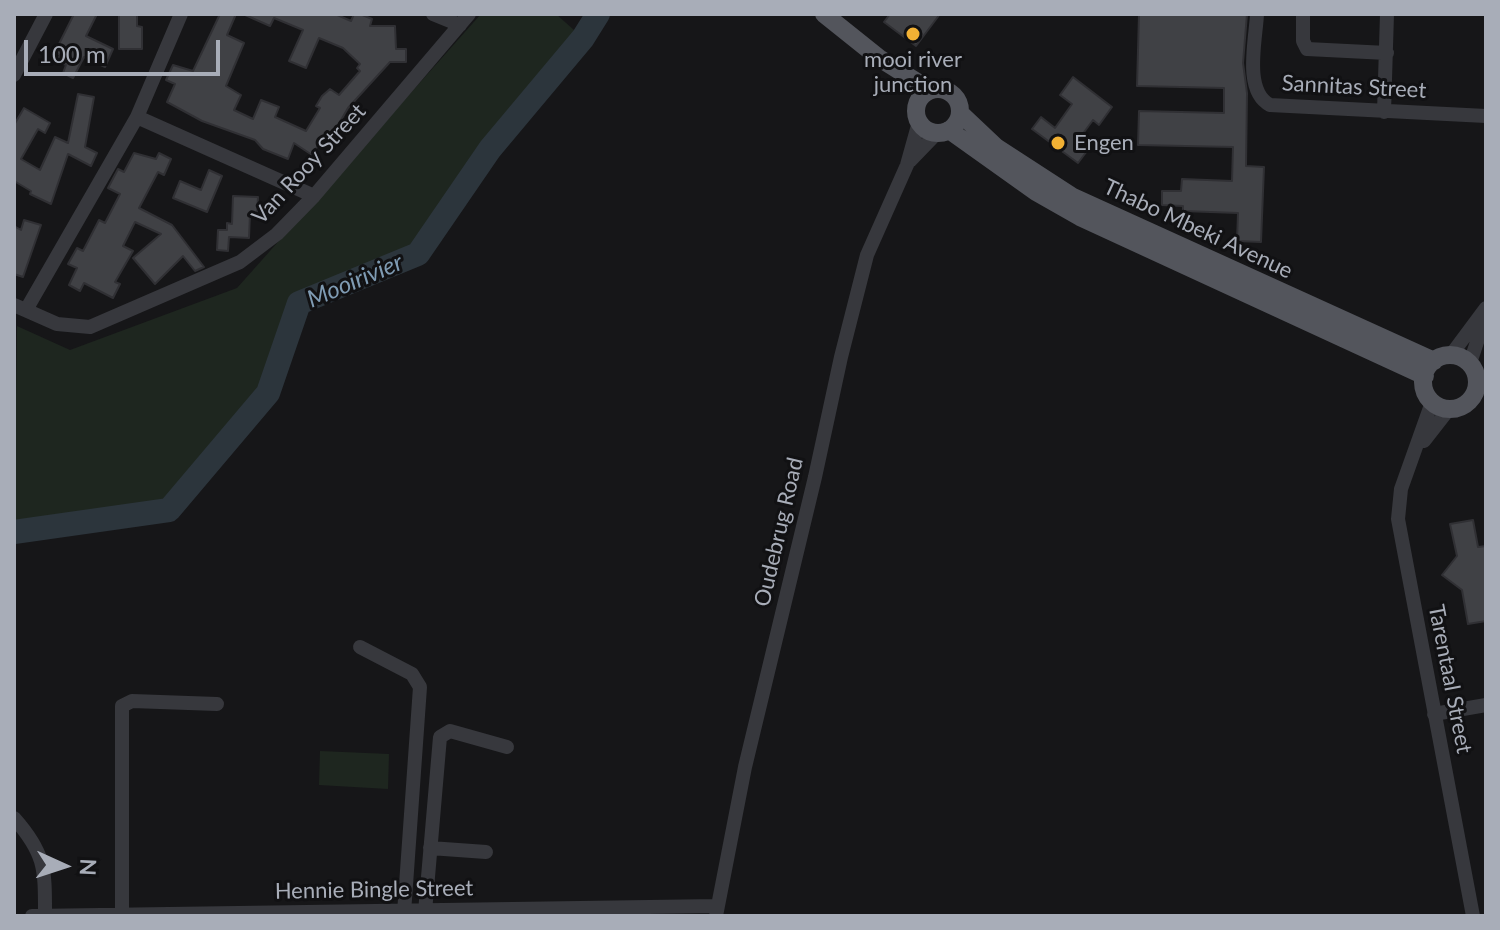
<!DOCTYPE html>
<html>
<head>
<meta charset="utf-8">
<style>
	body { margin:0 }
	#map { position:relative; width:1500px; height:930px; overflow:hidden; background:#161618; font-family:Lato,sans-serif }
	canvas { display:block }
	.frame { position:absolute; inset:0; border:16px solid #a8adb8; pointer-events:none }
	.north { position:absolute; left:24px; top:826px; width:80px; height:80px; -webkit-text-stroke:6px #111113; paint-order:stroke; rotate:93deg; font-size:22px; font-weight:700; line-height:32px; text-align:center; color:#a8adb8 }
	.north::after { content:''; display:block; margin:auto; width:28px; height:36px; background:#a8adb8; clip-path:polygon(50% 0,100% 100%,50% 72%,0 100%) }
	.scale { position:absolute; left:24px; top:40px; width:196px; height:36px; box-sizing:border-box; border:4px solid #a8adb8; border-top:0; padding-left:10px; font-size:24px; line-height:28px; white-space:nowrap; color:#a8adb8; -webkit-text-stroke:6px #111113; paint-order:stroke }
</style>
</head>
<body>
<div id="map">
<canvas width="1500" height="930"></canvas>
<div class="frame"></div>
<div class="north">N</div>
<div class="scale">100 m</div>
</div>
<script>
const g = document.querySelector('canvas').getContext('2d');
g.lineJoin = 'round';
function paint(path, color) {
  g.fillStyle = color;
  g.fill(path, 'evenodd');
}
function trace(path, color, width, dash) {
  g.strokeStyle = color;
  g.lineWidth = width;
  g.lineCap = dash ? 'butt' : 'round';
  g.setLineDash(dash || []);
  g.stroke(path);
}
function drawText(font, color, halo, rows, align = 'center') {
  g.font = font + ' Lato,sans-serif';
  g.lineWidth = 6;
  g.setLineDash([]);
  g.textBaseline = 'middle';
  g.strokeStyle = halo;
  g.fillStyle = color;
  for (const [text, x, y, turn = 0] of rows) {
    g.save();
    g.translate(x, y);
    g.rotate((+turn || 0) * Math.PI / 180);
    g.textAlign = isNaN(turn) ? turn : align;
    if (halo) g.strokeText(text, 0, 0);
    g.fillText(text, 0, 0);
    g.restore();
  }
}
paint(new Path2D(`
	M481 14H556L583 38 500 135 418 254 299 303 268 393 169 510 14 532 17 326 70 350 237 288Z
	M320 751 389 754 388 789 319 785Z`), '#1e261f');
trace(new Path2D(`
	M14 532 169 510 268 393 299 303 418 254 490 149 583 38 598 14`), '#2c353c', 24);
const building = new Path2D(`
	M74 14H97L86 36 113 49 105 67 84 57 73 78 63 73 66 65 57 61 60 55 55 52Z
	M119 14H137V26L142 27V49H119Z
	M220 14H236L227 35 244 43 226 86 241 95 234 110 253 119 261 100 279 107 275 117 306 131 320 108 316 106 322 96 330 89 339 95 360 71 357 68 360 64 343 48 319 38 306 68 289 61 303 30 274 18 270 26 243 14H335L351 21 354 14H360L372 19 370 26H395L396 49H406V62H390L348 108 333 134 327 131 312 155 294 143 288 159 263 149 255 140 202 121 167 102 175 84 166 80 173 65 193 71Z
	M890 14H940L916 46 884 22Z
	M1139 14H1247L1243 63 1247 93 1246 166 1264 167 1261 242 1237 241 1238 213 1183 211V206L1162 205V191H1181L1182 179 1232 181 1233 147 1138 145 1139 111 1224 113V88L1137 86Z
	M1073 77 1112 107 1099 125 1093 120 1076 143 1087 151 1078 163 1032 129 1041 117 1055 128 1072 104 1060 95Z
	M78 94 94 97 85 147 97 153 91 166 68 154 51 204 30 194 31 191 14 181V125L24 108 50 123 45 133 38 129 21 159 40 170 55 137 68 143Z
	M134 153 156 159 159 153 171 159 164 175 158 172 139 208 172 225 204 267 195 271 183 256 155 284 133 258 161 234 135 222 123 246 133 251 115 282 120 284 113 298 84 283 80 291 69 285 77 268 68 264 77 248 83 251 99 220 105 223 120 194 108 188 118 169 124 172Z
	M209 170 222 176 207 212 173 198 180 181 201 190Z
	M233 196 258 197 257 215 250 214 249 238 229 237 228 251 217 250 218 230H227V223L232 224Z
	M24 220 41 225 23 277 14 274V226L21 230Z
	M1473 520 1478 547 1486 546V621L1468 624 1462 590 1442 575 1457 556 1450 524Z`);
paint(building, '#404145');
trace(building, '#303034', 2);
trace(new Path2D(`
	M433 14 460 25
	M1257 14C1256 39 1243 91 1270 105L1486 116
	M1303 14V41L1307 49 1387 53
	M14 75 46 14
	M1384 112 1387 14
	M137 117 314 196
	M910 161 937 133
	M14 305 57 324 90 327 240 262 277 234 314 196 469 14
	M26 310 137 117 181 14
	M1451 355 1486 308
	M1470 363 1485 318
	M1432 402 1401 489 1398 519 1473 916
	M1424 441 1449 409
	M360 647 412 674 420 687 404 913
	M1434 714 1486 705
	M14 818C46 854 45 870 45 916
	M430 848 486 852
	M425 912 440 737 450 731 507 747
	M122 913V706L132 701 217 704
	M32 916 717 906
	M716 916 745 767 815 477 841 357 867 255 907 165 919 122`), '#37383d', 14);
trace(new Path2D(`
	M824 14 879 58 930 90
	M916 111a22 22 0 1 1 44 0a22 22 0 1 1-44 0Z
	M960 113 996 147 1073 197 1434 361
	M949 130 1036 192 1080 217 1425 376
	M1423 382a27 27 0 1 1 54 0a27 27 0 1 1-54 0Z`), '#53555c', 18);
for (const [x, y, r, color] of [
	[913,34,8,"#f2b134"],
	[1058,143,8,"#f2b134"]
]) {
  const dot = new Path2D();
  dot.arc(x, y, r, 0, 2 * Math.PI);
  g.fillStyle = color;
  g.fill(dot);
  trace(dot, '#111113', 3);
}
drawText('22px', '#a8adb8', '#111113', [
	["mooi river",913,60],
	["junction",913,85],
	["Engen",1074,143,"left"]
]);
drawText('22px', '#a8adb8', '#111113', [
	["Sannitas Street",1354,87,3],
	["Van Rooy Street",309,164,-47],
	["Thabo Mbeki Avenue",1198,229,25],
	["Oudebrug Road",779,532,-77],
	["Tarentaal Street",1450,679,79],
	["Hennie Bingle Street",374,890,-1]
]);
drawText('italic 24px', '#7f9bb3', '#111113', [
	["Mooirivier",355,281,-23]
]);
</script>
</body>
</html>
